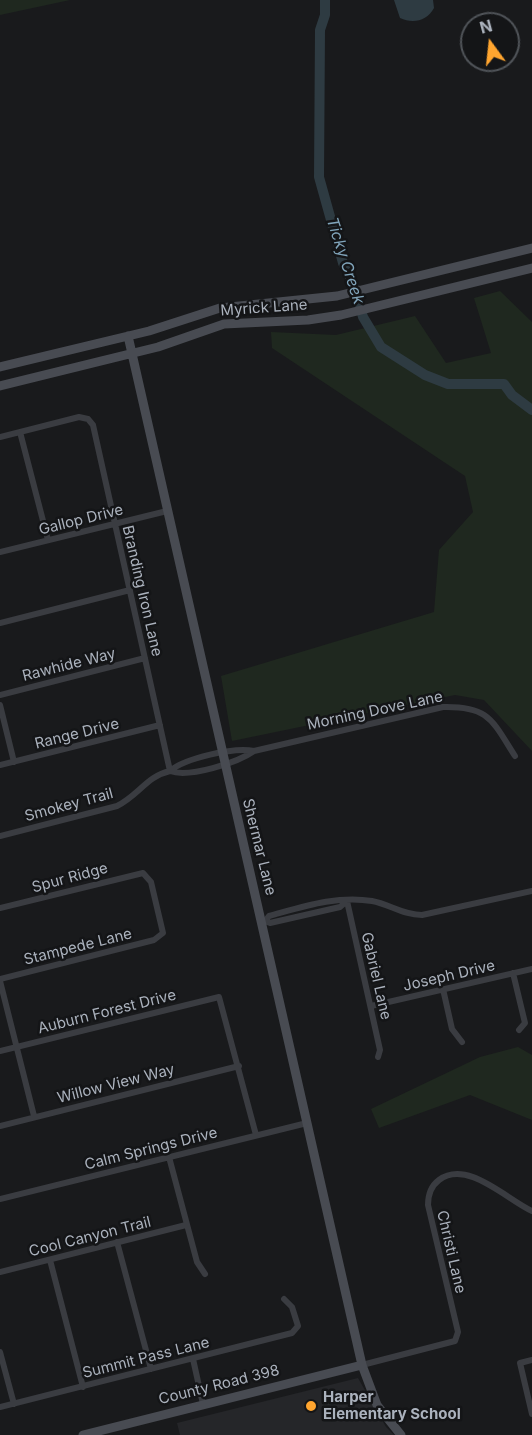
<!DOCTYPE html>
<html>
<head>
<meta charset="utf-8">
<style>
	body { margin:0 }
	#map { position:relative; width:532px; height:1435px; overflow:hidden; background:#191a1c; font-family:Inter,sans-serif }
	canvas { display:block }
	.north { position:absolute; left:460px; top:12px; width:60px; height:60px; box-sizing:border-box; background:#141517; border:2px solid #505459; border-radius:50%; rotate:345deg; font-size:16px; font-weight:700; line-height:24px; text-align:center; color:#abb2bd }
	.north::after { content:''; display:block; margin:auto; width:21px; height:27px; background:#ffa52f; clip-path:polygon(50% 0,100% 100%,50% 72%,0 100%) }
</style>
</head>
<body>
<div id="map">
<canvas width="532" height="1435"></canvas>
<div class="north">N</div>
</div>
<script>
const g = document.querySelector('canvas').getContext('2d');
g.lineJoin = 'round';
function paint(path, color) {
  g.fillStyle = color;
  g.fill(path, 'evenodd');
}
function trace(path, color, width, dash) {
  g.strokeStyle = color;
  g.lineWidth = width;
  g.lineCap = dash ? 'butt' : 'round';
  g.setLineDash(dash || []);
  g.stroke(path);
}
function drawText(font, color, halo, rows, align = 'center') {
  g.font = font + ' Inter,sans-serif';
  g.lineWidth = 5;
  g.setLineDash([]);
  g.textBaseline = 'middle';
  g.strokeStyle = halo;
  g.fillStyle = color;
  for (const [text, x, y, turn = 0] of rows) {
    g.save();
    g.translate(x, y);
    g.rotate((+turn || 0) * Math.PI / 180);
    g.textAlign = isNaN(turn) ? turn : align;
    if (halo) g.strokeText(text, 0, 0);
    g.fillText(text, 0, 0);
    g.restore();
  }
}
paint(new Path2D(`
	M358 1378 386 1427 394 1435H180L177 1423Z`), '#252629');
paint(new Path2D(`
	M0 0H70L0 15Z
	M500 291 532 322V751L484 700 455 695 232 741 221 676 434 612 439 550 473 512 465 476 272 348 271 332 336 335 415 316 446 363 491 353 474 298Z
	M518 1047 532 1055V1120L470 1095 379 1128 371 1109 480 1057Z`), '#1f281f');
paint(new Path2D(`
	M394 0H433L434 8C427 21 413 24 400 18Z`), '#2e3b42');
trace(new Path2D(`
	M325 0V15L320 30 319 177 343 263 354 285 363 317 381 347 425 375 448 384H504L512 395 532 410`), '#2e3b42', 10);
trace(new Path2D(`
	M20 432 48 540
	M0 437 79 417 88 419 93 425 170 771C147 776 138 796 117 806L0 836
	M0 552 167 511
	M0 623 130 590
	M0 695 145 658
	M0 705 14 762
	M254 751C234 747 185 758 170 771 189 778 237 763 254 751L443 707C489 706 492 720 515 756
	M0 765 160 725
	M347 901 380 1050 378 1057
	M0 908 143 873 151 882 163 933 154 940 0 979
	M262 920 270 923 340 907 347 901
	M266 920 269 916C302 907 337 895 372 901 389 904 403 915 422 915L532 891
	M513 973 525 1023 519 1030
	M0 981 34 1116
	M443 989 452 1029 462 1042
	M371 1006 532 969
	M0 1051 219 997 256 1135
	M0 1126 239 1066
	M169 1157 197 1262 205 1274
	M0 1199 307 1123
	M117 1242 151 1369
	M50 1260 83 1387
	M0 1272 186 1225
	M0 1352 14 1404
	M193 1359 203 1404
	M532 1360 520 1363 532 1414
	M362 1365 455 1341 458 1332 428 1205C428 1195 431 1186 439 1180 467 1159 506 1199 532 1211
	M0 1407 292 1333 298 1326 292 1307 284 1299`), '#3a3c41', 6);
trace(new Path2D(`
	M128 336 362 1365 377 1405 401 1435
	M0 367 149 331 220 308 337 296 532 248
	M0 386 158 347 224 324 308 320 341 315 532 268
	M83 1435 362 1365`), '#484b52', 9);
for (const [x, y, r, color] of [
	[311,1406,6,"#ffa52f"]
]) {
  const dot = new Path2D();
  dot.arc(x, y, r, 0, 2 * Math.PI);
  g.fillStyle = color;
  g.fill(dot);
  trace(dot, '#141517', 2);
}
drawText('15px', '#abb2bd', '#141517', [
	["Myrick Lane",264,308,-4],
	["Gallop Drive",81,520,-14],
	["Branding Iron Lane",142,591,77],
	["Rawhide Way",69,665,-14],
	["Morning Dove Lane",375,711,-12],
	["Range Drive",77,734,-14],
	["Smokey Trail",69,805,-15],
	["Shermar Lane",259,847,76],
	["Spur Ridge",70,878,-15],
	["Stampede Lane",78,947,-14],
	["Gabriel Lane",376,976,77],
	["Joseph Drive",449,976,-13],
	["Auburn Forest Drive",107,1012,-14],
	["Willow View Way",116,1084,-14],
	["Calm Springs Drive",151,1149,-14],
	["Cool Canyon Trail",90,1237,-14],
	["Christi Lane",451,1252,77],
	["Summit Pass Lane",146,1358,-14],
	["County Road 398",219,1385,-14]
]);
drawText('bold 15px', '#abb2bd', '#141517', [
	["Harper",323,1397],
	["Elementary School",323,1414]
], 'left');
drawText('italic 16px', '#80a4ba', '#141517', [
	["Ticky Creek",345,261,72]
]);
</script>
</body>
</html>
